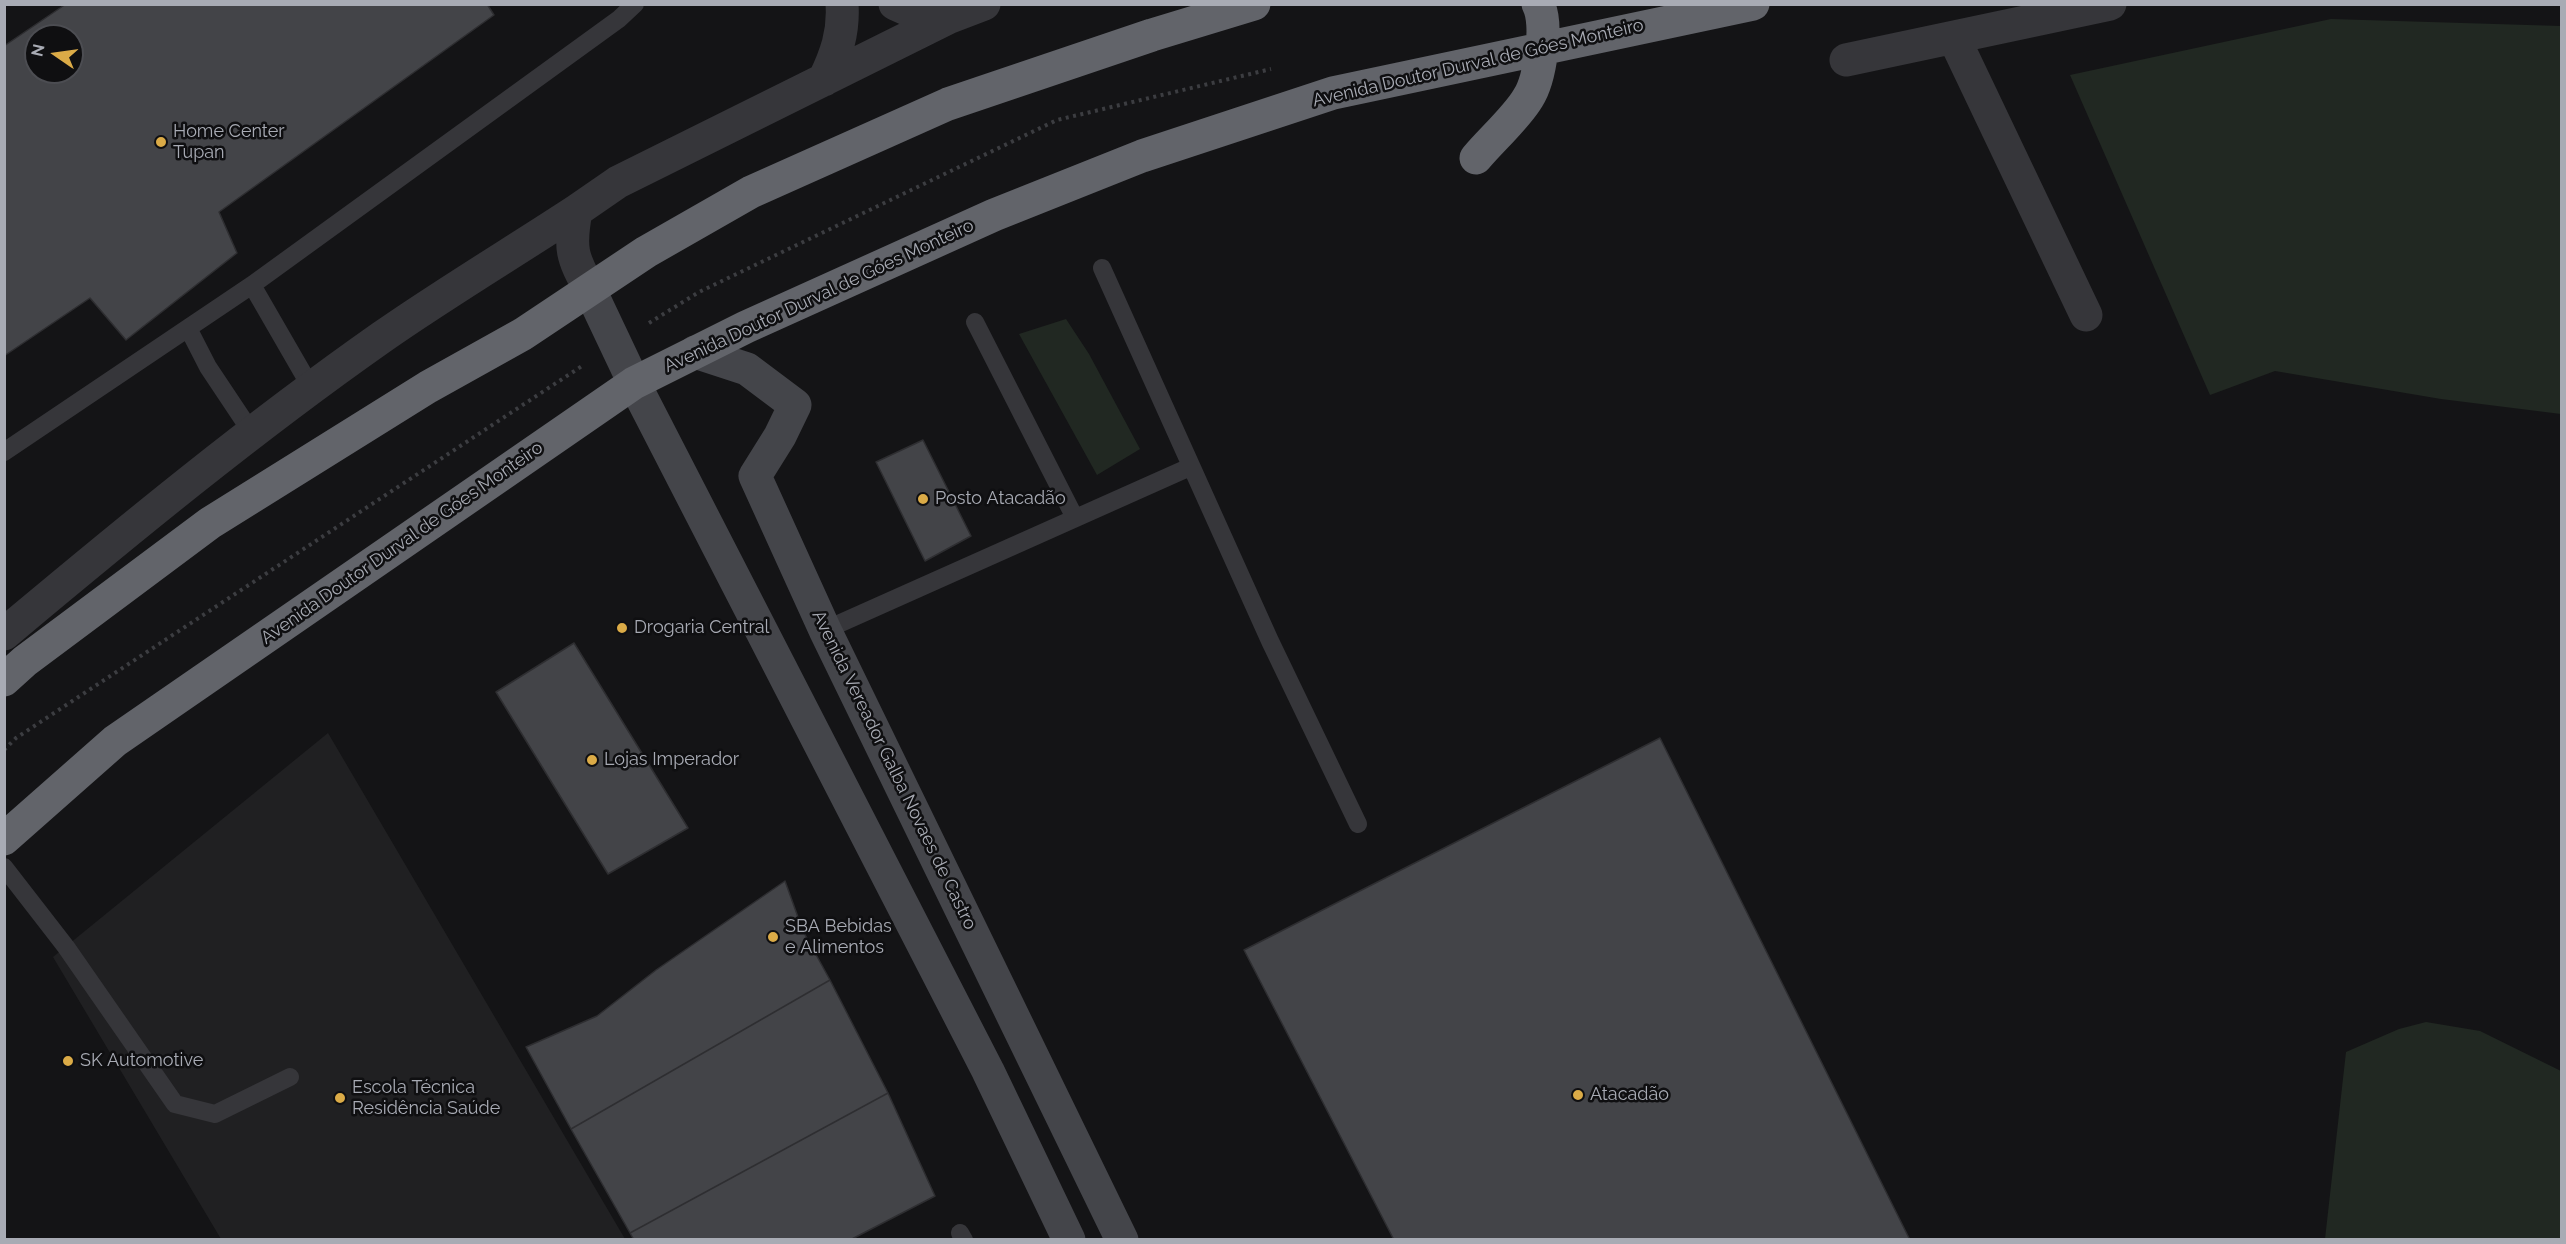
<!DOCTYPE html>
<html>
<head>
<meta charset="utf-8">
<style>
	body { margin:0 }
	#map { position:relative; width:2566px; height:1244px; overflow:hidden; background:#141416; font-family:Raleway,sans-serif }
	canvas { display:block }
	.frame { position:absolute; inset:0; border:6px solid #a8abb4; pointer-events:none }
	.north { position:absolute; left:24px; top:24px; width:60px; height:60px; box-sizing:border-box; background:#0f0f11; border:2px solid #4c4d52; border-radius:50%; rotate:283deg; font-size:16px; font-weight:700; line-height:24px; text-align:center; color:#a8abb4 }
	.north::after { content:''; display:block; margin:auto; width:21px; height:27px; background:#dbab47; clip-path:polygon(50% 0,100% 100%,50% 72%,0 100%) }
</style>
</head>
<body>
<div id="map">
<canvas width="2566" height="1244"></canvas>
<div class="frame"></div>
<div class="north">N</div>
</div>
<script>
const g = document.querySelector('canvas').getContext('2d');
g.lineJoin = 'round';
function paint(path, color) {
  g.fillStyle = color;
  g.fill(path, 'evenodd');
}
function trace(path, color, width, dash) {
  g.strokeStyle = color;
  g.lineWidth = width;
  g.lineCap = dash ? 'butt' : 'round';
  g.setLineDash(dash || []);
  g.stroke(path);
}
function drawText(font, color, halo, rows, align = 'center') {
  g.font = font + ' Raleway,sans-serif';
  g.lineWidth = 5;
  g.setLineDash([]);
  g.textBaseline = 'middle';
  g.strokeStyle = halo;
  g.fillStyle = color;
  for (const [text, x, y, turn = 0] of rows) {
    g.save();
    g.translate(x, y);
    g.rotate((+turn || 0) * Math.PI / 180);
    g.textAlign = isNaN(turn) ? turn : align;
    if (halo) g.strokeText(text, 0, 0);
    g.fillText(text, 0, 0);
    g.restore();
  }
}
paint(new Path2D(`
	M328 733 625 1239H221L53 957Z`), '#202022');
paint(new Path2D(`
	M2331 19 2561 26V414L2441 399 2275 371 2210 395 2070 75Z
	M1066 319 1089 354 1140 449 1097 475 1019 334Z
	M2426 1022 2480 1031 2561 1071V1239H2325L2346 1052 2399 1029Z`), '#212822');
const building = new Path2D(`
	M66 4H487L494 15 219 212 237 253 126 340 90 298 4 356V46ZM36 36H72V72H36Z
	M923 440 971 536 925 561 876 462Z
	M574 643 688 828 608 874 496 692Z
	M1660 738 1910 1240H1394L1244 950Z
	M785 881 803 931 830 980 571 1129 526 1047 597 1016 656 970Z
	M830 980 888 1093 630 1233 571 1129Z
	M888 1093 935 1196 850 1240H634L630 1233Z`);
paint(building, '#434448');
trace(building, '#2e2e31', 1.5);
trace(new Path2D(`
	M649 323 699 292 1057 120 1271 69
	M4 750 16 738 582 366`), '#3c3d41', 4, [3, 4.5]);
trace(new Path2D(`
	M1102 268 1270 641 1358 824
	M252 285 312 389
	M975 322 1075 518
	M188 328 208 367 252 433
	M4 452 252 285 619 19 635 4
	M825 630 1190 467
	M4 867 66 947 175 1104 215 1114 290 1077
	M960 1233 964 1240`), '#36363a', 18);
trace(new Path2D(`
	M895 4 922 16 950 17
	M1954 38 2086 315
	M1846 60 2110 4
	M824 80C836 55 844 33 842 4
	M590 290C572 257 569 249 576 211L618 182 950 17 984 4
	M4 634C127 531 251 429 382 337 445 293 512 253 576 211`), '#36363a', 33);
trace(new Path2D(`
	M590 290 634 383 988 1071 1069 1240
	M695 352 747 369 795 405 780 436 755 476 825 630 1122 1240`), '#44454a', 33);
trace(new Path2D(`
	M1476 158C1491 140 1517 117 1528 98 1540 80 1549 24 1538 4
	M4 680 25 661 210 523 428 387 523 334 646 252 751 192 948 104 1152 35 1254 4
	M4 839 115 741 634 383 746 327 994 215 1142 156 1333 93 1753 4`), '#62646a', 33);
for (const [x, y, r, color] of [
	[161,142,6,"#dbab47"],
	[923,499,6,"#dbab47"],
	[622,628,6,"#dbab47"],
	[592,760,6,"#dbab47"],
	[773,937,6,"#dbab47"],
	[68,1061,6,"#dbab47"],
	[1578,1095,6,"#dbab47"],
	[340,1098,6,"#dbab47"]
]) {
  const dot = new Path2D();
  dot.arc(x, y, r, 0, 2 * Math.PI);
  g.fillStyle = color;
  g.fill(dot);
  trace(dot, '#0f0f11', 2);
}
drawText('18px', '#a8abb4', '#0f0f11', [
	["Avenida Doutor Durval de Góes Monteiro",1478,63,-13],
	["Avenida Doutor Durval de Góes Monteiro",819,296,-25],
	["Avenida Doutor Durval de Góes Monteiro",402,543,-35],
	["Avenida Vereador Galba Novaes de Castro",894,770,64]
]);
drawText('18px', '#a8abb4', '#0f0f11', [
	["Home Center",173,132],
	["Tupan",173,153],
	["Posto Atacadão",935,499],
	["Drogaria Central",634,628],
	["Lojas Imperador",604,760],
	["SBA Bebidas",785,927],
	["e Alimentos",785,948],
	["SK Automotive",80,1061],
	["Escola Técnica",352,1088],
	["Residência Saúde",352,1109],
	["Atacadão",1590,1095]
], 'left');
</script>
</body>
</html>
